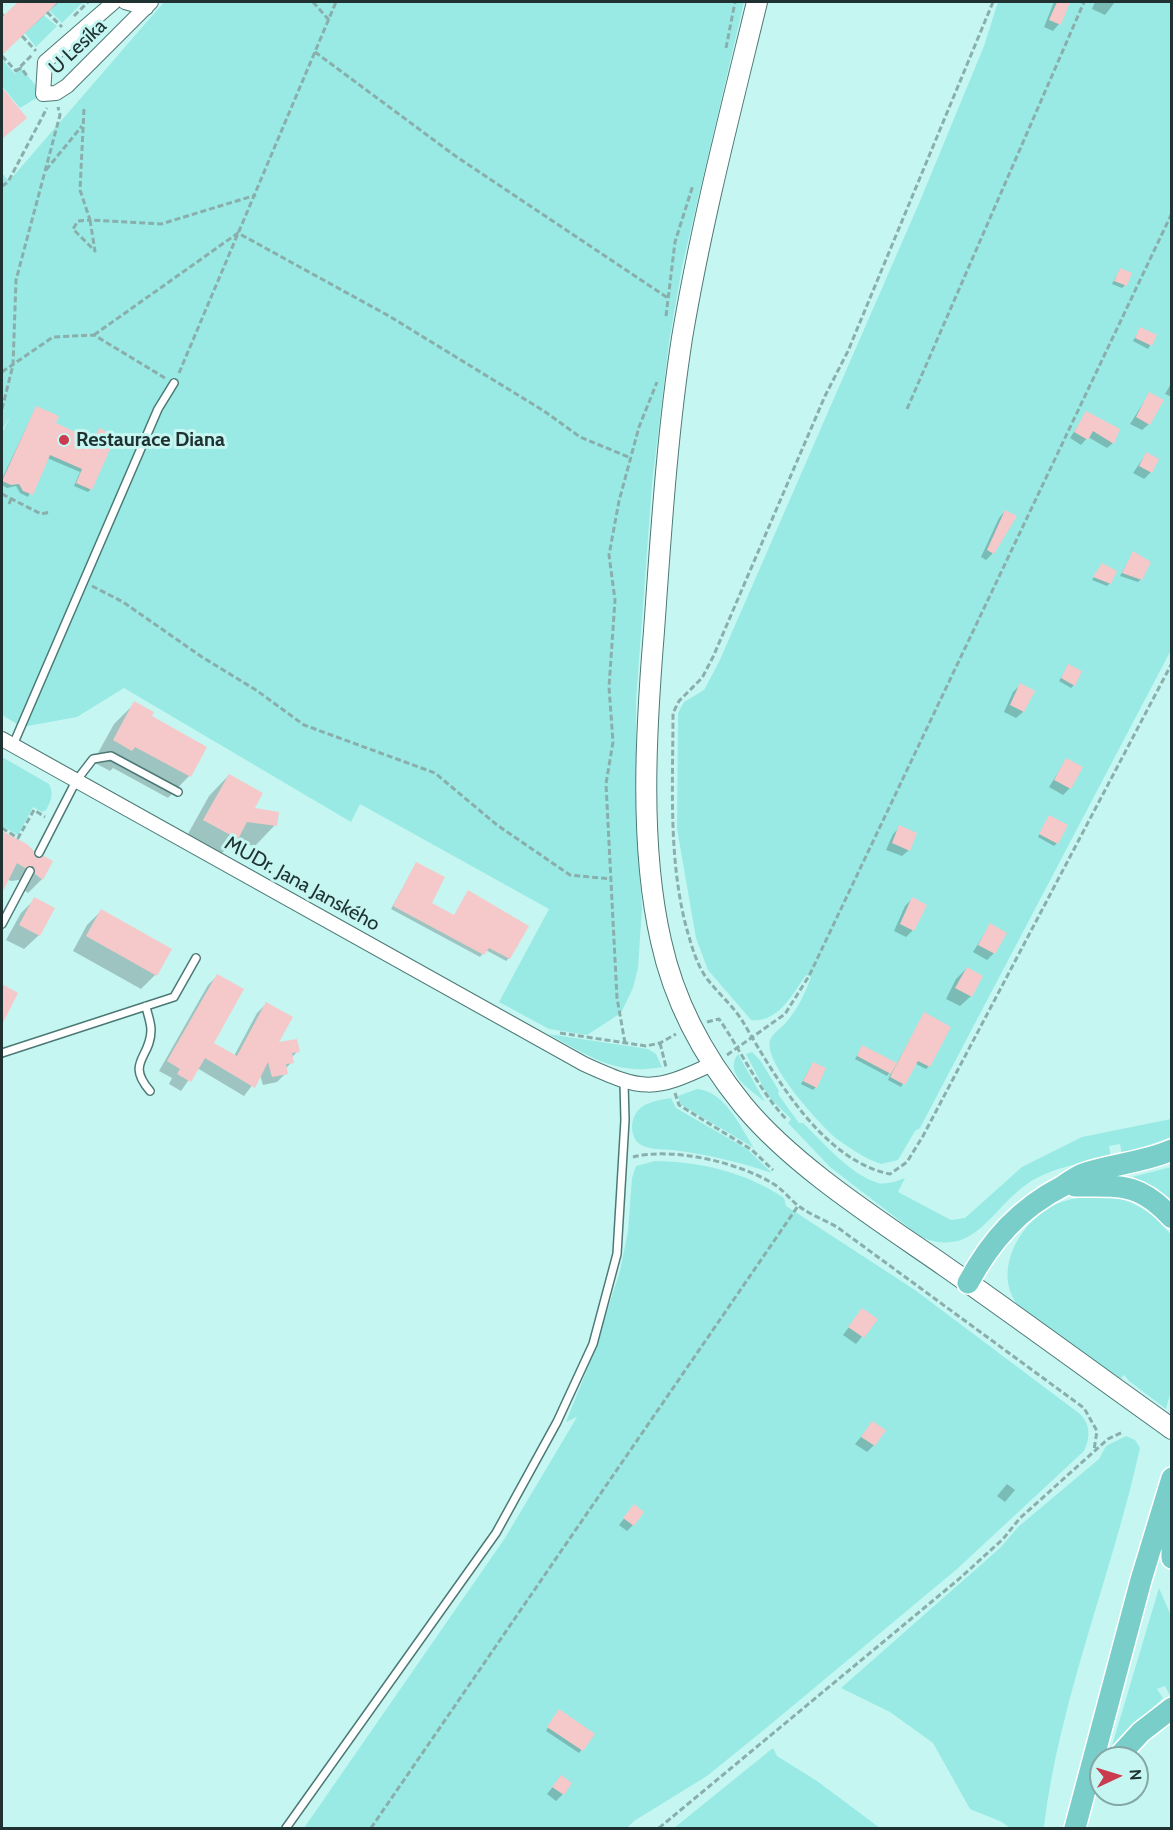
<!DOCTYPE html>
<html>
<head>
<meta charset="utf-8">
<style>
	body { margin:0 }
	#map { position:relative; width:1173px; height:1830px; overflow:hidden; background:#c6f6f2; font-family:Cabin,sans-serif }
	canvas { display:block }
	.frame { position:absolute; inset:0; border:3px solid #1f3231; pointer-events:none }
	.north { position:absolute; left:1089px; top:1746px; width:60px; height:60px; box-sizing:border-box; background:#c6f6f2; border:2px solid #83a8a5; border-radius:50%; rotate:86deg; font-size:16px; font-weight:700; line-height:24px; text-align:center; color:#1f3231 }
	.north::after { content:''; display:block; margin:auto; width:21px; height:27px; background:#cb3b4e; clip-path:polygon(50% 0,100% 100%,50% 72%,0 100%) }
</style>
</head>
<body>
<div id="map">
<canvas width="1173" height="1830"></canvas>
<div class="frame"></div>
<div class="north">N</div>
</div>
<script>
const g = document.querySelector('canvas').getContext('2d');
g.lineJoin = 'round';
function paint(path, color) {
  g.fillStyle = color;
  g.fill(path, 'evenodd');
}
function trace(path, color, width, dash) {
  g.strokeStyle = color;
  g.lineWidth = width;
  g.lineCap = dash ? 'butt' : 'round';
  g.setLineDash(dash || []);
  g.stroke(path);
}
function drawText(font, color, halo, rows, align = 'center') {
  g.font = font + ' Cabin,sans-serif';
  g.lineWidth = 6;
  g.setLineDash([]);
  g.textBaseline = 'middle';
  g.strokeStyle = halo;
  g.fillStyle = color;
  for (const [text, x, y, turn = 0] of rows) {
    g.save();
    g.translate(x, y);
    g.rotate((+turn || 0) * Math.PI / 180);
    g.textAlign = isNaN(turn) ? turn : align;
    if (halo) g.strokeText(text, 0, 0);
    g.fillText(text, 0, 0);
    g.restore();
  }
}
paint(new Path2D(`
	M83 2 62 23 50 11 56 3Z
	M164 2H744L682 267 669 342 652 484 636 701V822L642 908 638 968 633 988 621 1013 587 1035 549 1029 499 1002 549 909 360 804 351 822 124 688 77 717 22 727 2 715V433L11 415 2 430V173L9 181Z
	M998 2H1170L1171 650 920 1128 915 1131 898 1160 881 1164C865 1159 850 1148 837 1139 821 1126 759 1059 771 1038 774 1032 783 1027 787 1021 798 1009 805 993 811 977L806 975C792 995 778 1023 751 1020L708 970 696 938 677 829 678 713 684 702 704 690 719 662 920 201 984 46Z
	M43 15 57 26 36 47 24 32Z
	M2 59 15 74 21 68 43 94 20 108 2 86Z
	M2 757 49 784C54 794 51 801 46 810L42 812 33 807 18 835 2 826Z
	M548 1034 648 1049 656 1054 662 1067C615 1076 588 1055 548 1034Z
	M752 1052 760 1060 779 1091 778 1094 799 1123H803C824 1143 849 1174 878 1183 887 1185 896 1181 905 1178L898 1192 951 1220 965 1218 1022 1167 1082 1137 1171 1119V1137L1122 1155 1120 1144 1109 1146 1111 1157C1083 1163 1051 1167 1027 1184 990 1210 974 1259 921 1237L830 1167 788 1123 791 1119 768 1096 746 1054Z
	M738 1054 765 1102C751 1090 723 1074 738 1054Z
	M697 1089C725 1091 741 1128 754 1148L680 1104 678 1096Z
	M671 1098 676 1108 747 1149 772 1173C739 1162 707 1154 672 1150 662 1149 645 1150 637 1142 632 1136 631 1126 633 1120 638 1102 656 1101 671 1098Z
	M655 1161C702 1162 745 1172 784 1198L786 1206 915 1290 1080 1414C1091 1425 1090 1438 1084 1451L957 1569 765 1729 707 1776 634 1821 627 1828H304L505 1538 577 1417 566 1422 592 1357 620 1271 628 1231 632 1178 636 1166Z
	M1171 1167V1200L1156 1188 1132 1177Z
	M1102 1195C1131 1199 1153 1211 1171 1235L1172 1387 1166 1409 1129 1381 1124 1375 1120 1379 1026 1313C988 1282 1015 1226 1052 1206 1068 1198 1085 1197 1102 1195Z
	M1126 1436 1135 1440 1140 1448C1112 1575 1060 1697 1044 1826L1043 1828H1010L1002 1822 970 1809 933 1743 890 1712 841 1688 1000 1548 1018 1527 1099 1459 1106 1446Z
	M1159 1588 1171 1616V1693L1169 1694 1165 1686 1157 1689 1163 1698 1111 1749Z
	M773 1748 777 1756 817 1781 880 1828H674Z`), '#99eae4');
paint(new Path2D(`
	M21 2H59L2 54V19Z
	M1054 2H1069L1059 24 1053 31 1044 27Z
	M1095 2H1115L1105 15 1092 9Z
	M2 89 25 117 2 138Z
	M1120 269 1125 285 1122 288 1112 284Z
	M1140 329 1155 336 1148 349 1133 341Z
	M1172 382V397L1165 394Z
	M1149 394V424L1142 430 1130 424Z
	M36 407 54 424 92 442 100 430 91 489 88 492 74 486 80 472 47 458 28 497 20 493 16 486 7 488 2 485V479Z
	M1086 413 1113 443 1107 448 1088 437 1081 445 1070 438Z
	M1146 454 1151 472 1144 479 1133 473Z
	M1005 511 993 553 986 560 981 557 999 518Z
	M1133 553 1141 579 1138 582 1120 576Z
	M1102 565 1110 583 1107 586 1092 580Z
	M1068 666 1074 685 1071 688 1059 681Z
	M1020 685 1023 712 1016 718 1004 712 1013 692Z
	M135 703 150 717 205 747 189 776 168 798 113 768 110 771 93 762 114 724Z
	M1066 760 1070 788 1063 795 1049 787Z
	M229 775 252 809 275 825 255 846 233 842 216 859 184 841 209 796Z
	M1047 820 1057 843 1054 846 1038 837Z
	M900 827 909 850 902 856 886 850 893 834Z
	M2 832 26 846 42 879 28 893 21 888 19 880 11 881 7 879 2 889Z
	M414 867 430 904 509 958 506 961 486 950 480 957 391 909Z
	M35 899 39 935 24 949 6 940 21 913Z
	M912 899 913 930 906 937 894 931 905 906Z
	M101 911 169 950 155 975 141 989 73 951 87 925Z
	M990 925 994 953 987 960 973 952Z
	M967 968 971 996 960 1006 946 999 956 979Z
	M217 976 212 1044 234 1056 257 1013 267 1003 276 1045 298 1051 291 1058 292 1062 285 1069 286 1073 277 1082 263 1085 260 1075 244 1096 197 1068 181 1091 169 1084 172 1078 159 1071 208 985Z
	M924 1014 929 1066 926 1069 914 1063 901 1087 888 1080 892 1070 887 1076 855 1059 862 1047 896 1065Z
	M813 1063 816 1087 813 1090 801 1084Z
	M862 1310 876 1319 856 1344 843 1335Z
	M873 1423 874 1445 867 1452 855 1444Z
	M1007 1484 1015 1490 1005 1502 997 1496Z
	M634 1506 633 1525 627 1531 619 1525Z
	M557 1714 593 1735 579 1753 546 1731Z
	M561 1777 563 1794 556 1801 547 1794Z`), '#0003');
paint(new Path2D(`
	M18 2H58L2 55V17Z
	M1057 2H1070L1061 25 1049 20Z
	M2 87 27 118 2 139Z
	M1120 268 1132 273 1127 286 1114 281Z
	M1140 327 1157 335 1152 346 1135 338Z
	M1149 392 1164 400 1150 425 1136 417Z
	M36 406 59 416 56 423 93 440 99 428 116 436 92 490 76 483 82 469 50 455 33 495 23 491 19 484 11 485 2 481Z
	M1086 411 1120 429 1114 444 1093 431 1088 440 1074 432Z
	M1146 452 1159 459 1152 473 1139 466Z
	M1005 510 1017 516 994 554 987 550Z
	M1133 551 1151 562 1142 580 1122 573Z
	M1102 563 1117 571 1111 584 1093 577Z
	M1068 664 1082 671 1075 686 1061 678Z
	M1020 683 1035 691 1024 712 1010 705Z
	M134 701 154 712 152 716 207 747 191 777 135 747 132 751 113 740Z
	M1066 758 1083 767 1071 789 1054 780Z
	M229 774 263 793 255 808 279 812 277 826 247 822 238 839 203 820Z
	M1049 815 1068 825 1058 844 1039 834Z
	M899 825 917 833 910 851 892 843Z
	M2 831 27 844 34 851 36 858 44 856 53 861 43 880 35 874 33 866 25 868 17 863 2 893Z
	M416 862 445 877 432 903 454 915 468 890 529 926 510 959 489 948 484 955 393 906Z
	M34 897 55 908 40 936 19 925Z
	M912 897 927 905 914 931 900 924Z
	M101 909 172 949 157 976 86 936Z
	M990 923 1007 933 995 954 978 945Z
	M967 967 983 976 972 997 955 988Z
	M217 974 244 989 214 1043 237 1056 266 1002 293 1017 279 1042 297 1039 300 1052 292 1053 294 1063 286 1064 288 1074 272 1077 268 1062 255 1088 205 1058 191 1082 177 1074 180 1069 167 1061Z
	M2 984 18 993 2 1025Z
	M924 1012 951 1027 930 1067 918 1061 905 1085 890 1077Z
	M862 1045 897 1063 891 1074 857 1056Z
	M813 1062 826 1068 817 1088 803 1081Z
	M862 1308 878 1319 864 1338 848 1327Z
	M872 1421 886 1430 875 1446 861 1437Z
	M634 1504 644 1512 634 1526 623 1518Z
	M559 1709 595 1734 583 1751 547 1727Z
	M561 1775 572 1783 564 1795 552 1787Z`), '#f5c9c9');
const service = new Path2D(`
	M13 745 158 409 174 383
	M39 853 76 781 93 759 111 756 178 792
	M2 924 30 871
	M146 1006C147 1013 151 1022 151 1030 151 1058 125 1062 150 1091
	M2 1053 174 997 196 958
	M286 1828 496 1533 557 1422 593 1344 617 1254 625 1120 624 1082`);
const minor = new Path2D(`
	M114 2 45 62 43 94 56 93 67 86 151 2
	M125 2 146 8
	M2 739 584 1064C643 1091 653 1092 712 1064`);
const secondary = new Path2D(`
	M757 2C730 113 701 225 682 338 667 435 661 533 654 631 646 729 639 845 661 941 674 1001 704 1057 743 1105 794 1167 880 1221 946 1267 1022 1320 1096 1375 1172 1429`);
const primary = new Path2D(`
	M1075 1186C1120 1186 1139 1182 1172 1218
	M968 1283C991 1240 1020 1208 1063 1186 1069 1182 1076 1177 1083 1174 1112 1164 1142 1163 1172 1150
	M1172 1522V1558
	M1117 1758 1141 1732 1172 1708
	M1075 1828 1141 1580 1172 1478`);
trace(service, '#4c7975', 10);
trace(minor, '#4c7975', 16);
trace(secondary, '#4c7975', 22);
trace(primary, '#fff', 24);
trace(new Path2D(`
	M313 2 329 20
	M993 2 848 351 825 396 713 657 702 678 679 701 673 713C673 785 668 860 687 930 692 947 697 966 708 980 719 994 734 1007 743 1022 776 1078 822 1160 890 1174L907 1162 923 1136 1172 663
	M47 12 62 27
	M2 14 3 16
	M74 16 88 2
	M22 36 36 51
	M726 48 735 2
	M315 52 454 155 668 298
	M2 56 16 71 32 55
	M16 71 21 68 28 77
	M84 109 80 190 90 220 161 224 256 195
	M46 170 82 126
	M2 186 8 182 47 108
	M90 220 95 251 73 229 78 221Z
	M666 316 675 242 693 185
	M94 335 238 233 389 316 544 411 580 437 631 458
	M2 372 53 337 94 335 165 378
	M179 373 336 2
	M2 409 13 365 16 280 60 115 58 107
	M907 409 1084 2
	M2 494 41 514 51 512
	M9 504 11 499
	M92 586 123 602 202 657 256 690 304 725 435 773 497 825 570 875 611 879
	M2 828 18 838 34 810 45 817
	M707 1022 719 1019C742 1052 758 1089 786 1119
	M560 1033 646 1046 660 1043 676 1034
	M625 1043 617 998 606 784 613 742 609 687 615 600 609 555 619 501 639 427 657 382
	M660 1043 666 1067
	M727 1055 785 1014 809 976 1172 213
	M675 1093 679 1105 752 1150 773 1170
	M633 1157C672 1147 737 1162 772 1183 783 1189 790 1200 800 1207 811 1215 825 1220 837 1227L1084 1408 1097 1431 1094 1450
	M371 1828 798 1206
	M659 1828 959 1579 1003 1539 1020 1518 1108 1439 1123 1432`), '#89aeab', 3, [6, 3]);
trace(service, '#fff', 7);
trace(minor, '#fff', 14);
trace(secondary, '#fff', 20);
trace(primary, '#7aceca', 21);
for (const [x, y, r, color] of [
	[64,440,6,"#cb3b4e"]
]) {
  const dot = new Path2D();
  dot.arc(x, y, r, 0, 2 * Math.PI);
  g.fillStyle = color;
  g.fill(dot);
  trace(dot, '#c6f6f2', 2);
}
drawText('20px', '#1f3231', '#c6f6f2', [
	["U Lesíka",78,47,-43],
	["MUDr. Jana Janského",302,884,29]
]);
drawText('bold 20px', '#1f3231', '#c6f6f2', [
	["Restaurace Diana",76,440]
], 'left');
</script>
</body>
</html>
